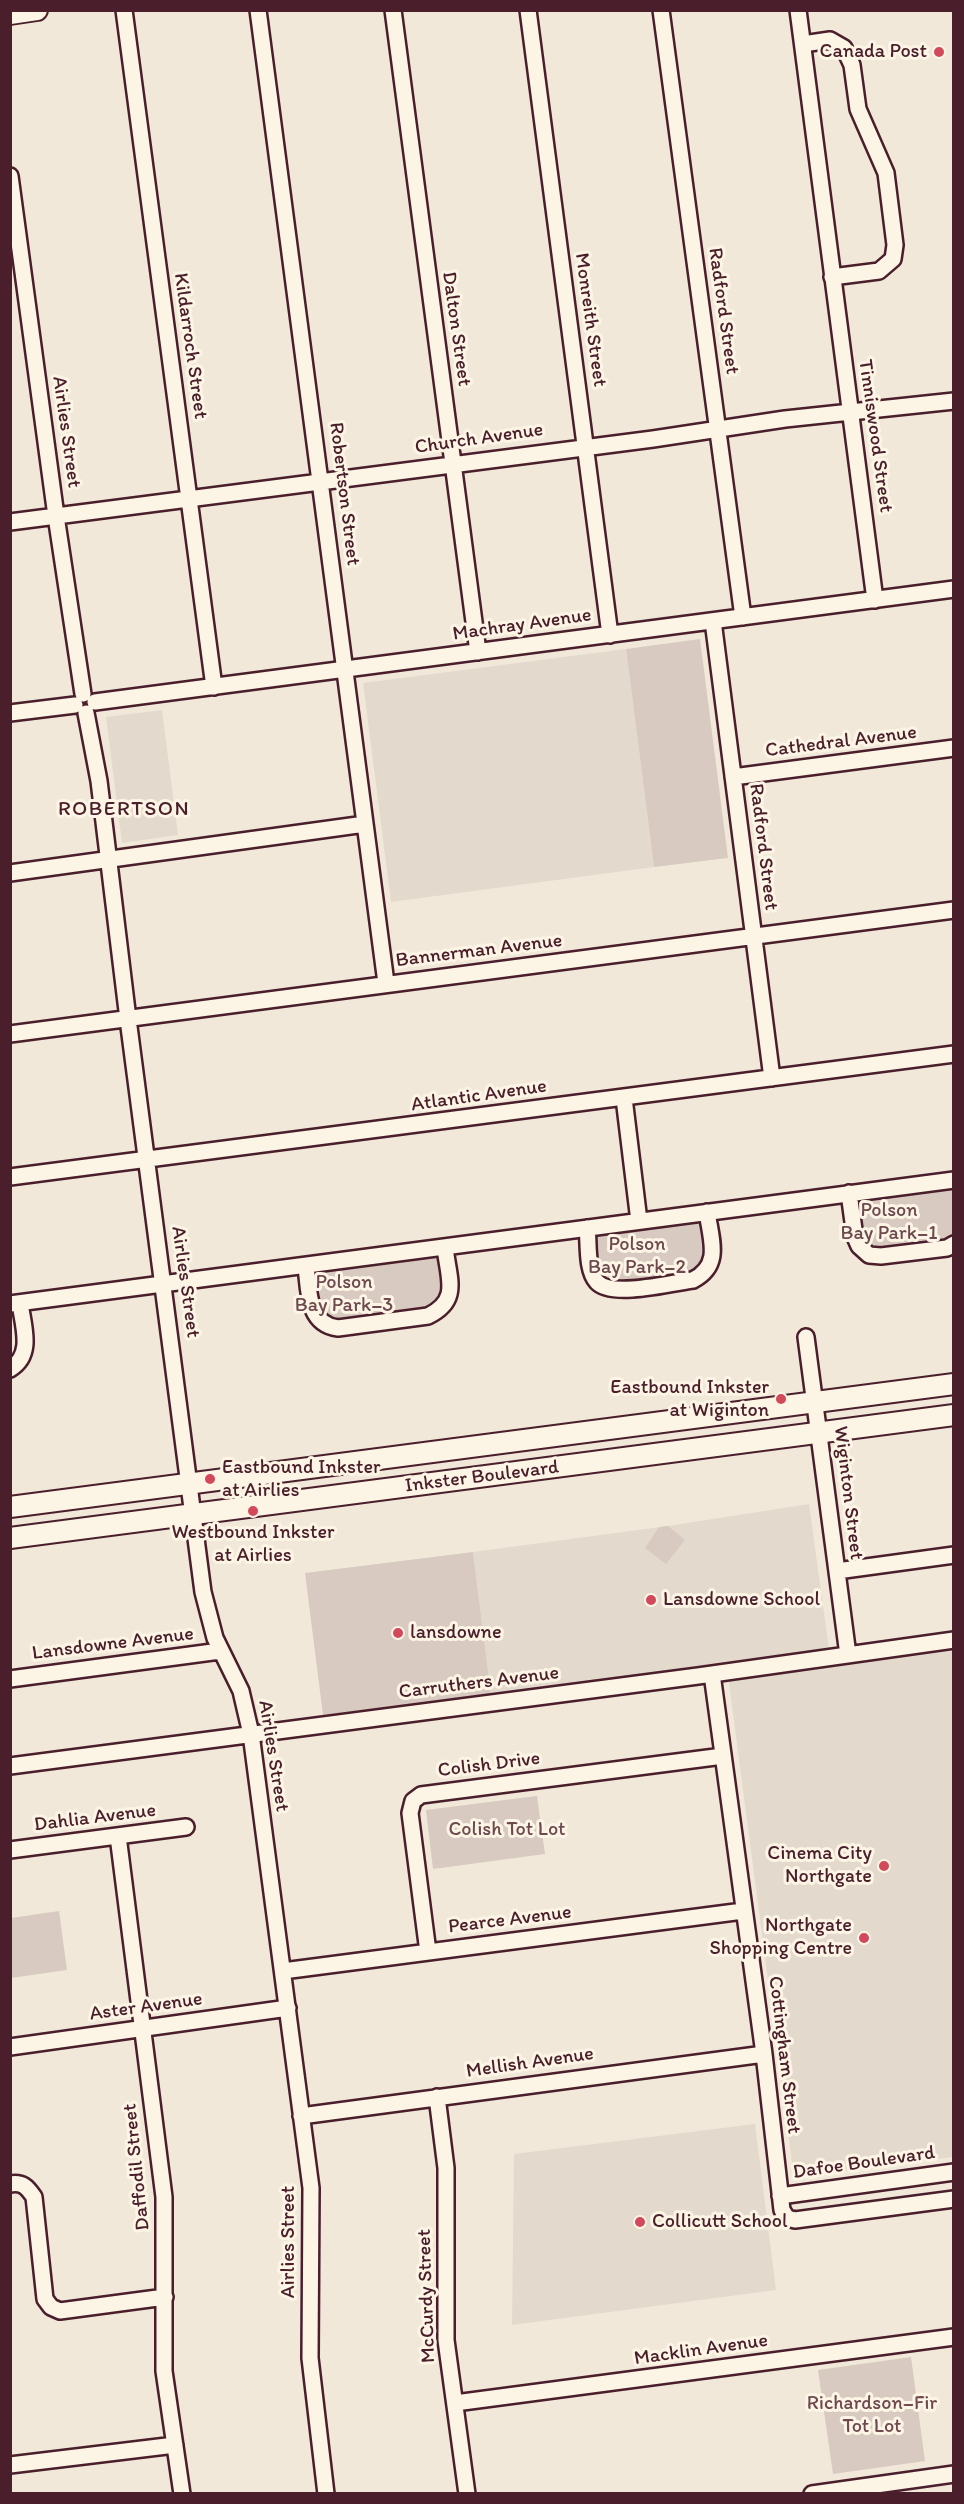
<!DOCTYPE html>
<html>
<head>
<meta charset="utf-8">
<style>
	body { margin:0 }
	#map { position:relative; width:964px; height:2504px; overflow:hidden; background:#f1e8da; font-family:Itim,sans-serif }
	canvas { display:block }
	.frame { position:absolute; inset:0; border:12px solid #4a1f2b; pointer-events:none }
</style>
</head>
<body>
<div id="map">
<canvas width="964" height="2504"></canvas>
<div class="frame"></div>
</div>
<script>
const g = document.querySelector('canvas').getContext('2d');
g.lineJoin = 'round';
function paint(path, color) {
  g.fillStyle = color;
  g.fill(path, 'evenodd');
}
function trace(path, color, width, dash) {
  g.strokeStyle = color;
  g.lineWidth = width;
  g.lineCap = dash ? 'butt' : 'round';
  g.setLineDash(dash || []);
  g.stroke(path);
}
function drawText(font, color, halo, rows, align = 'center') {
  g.font = font + ' Itim,sans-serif';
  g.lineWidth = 6;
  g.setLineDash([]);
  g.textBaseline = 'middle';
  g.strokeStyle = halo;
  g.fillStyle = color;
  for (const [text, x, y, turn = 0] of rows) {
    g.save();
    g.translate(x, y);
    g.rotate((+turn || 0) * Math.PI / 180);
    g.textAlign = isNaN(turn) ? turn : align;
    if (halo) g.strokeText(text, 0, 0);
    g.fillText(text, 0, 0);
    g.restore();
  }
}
paint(new Path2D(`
	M626 649 654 867 391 902 363 683Z
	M162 710 178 835 122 843 106 717Z
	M809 1504 829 1649 491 1694 473 1552 668 1526Z
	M953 1646V2157L794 2178 728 1676Z
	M755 2124 776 2290 512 2325 514 2154Z`), '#e4d9cd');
paint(new Path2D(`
	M700 639 728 858 654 867 626 649Z
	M953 1187V1240C932 1243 872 1262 861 1237 857 1229 858 1215 856 1205L862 1199Z
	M694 1221 704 1226 706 1262 688 1277 609 1284 598 1273 593 1240 596 1235Z
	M432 1256 442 1260 445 1290 433 1310 341 1322 321 1315 312 1276 315 1271Z
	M668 1526 685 1540 666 1564 645 1548 659 1527Z
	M473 1552 491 1694 323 1715 305 1573Z
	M537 1796 545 1854 433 1869 426 1810Z
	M59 1911 67 1970 11 1978V1918Z
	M911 2357 925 2461 833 2474 818 2370Z`), '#d8cac0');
const minor = new Path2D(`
	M124 10 214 687
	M258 10 386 983
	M393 10 478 652
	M528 10 610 635
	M661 10 743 617
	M798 10 875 600
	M803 44 830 40 844 48 852 65 858 109 886 173 895 245 893 259 879 271 832 277
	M10 176 56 516 83 694
	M10 522 653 439 785 419 954 401
	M713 621 772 1078
	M95 702 954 589
	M10 713 75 705
	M86 713 99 781 128 1019 203 1592 215 1638 241 1691 251 1734 311 2188 310 2358 326 2494
	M733 777 954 748
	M10 873 365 824
	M10 1034 954 910
	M624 1098 639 1221
	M10 1177 954 1054
	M849 1193 855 1237 859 1246 869 1255 881 1256 947 1248 954 1244
	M587 1228C589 1243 586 1270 597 1282 611 1298 672 1283 693 1280 722 1265 711 1240 707 1212
	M306 1266C309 1291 307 1324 338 1328L428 1316C461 1300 448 1278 445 1247
	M10 1304 954 1180
	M806 1337 848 1655
	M10 1369C34 1355 23 1326 20 1303
	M837 1571 954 1555
	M712 1674 764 2054 782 2210 787 2218 795 2220 954 2199
	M10 1679 220 1651
	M10 1766 698 1676 954 1640
	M118 1836 164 2197V2371L182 2494
	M10 1850 186 1827
	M428 1952 410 1813 413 1801 421 1795 723 1756
	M283 1971 743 1911
	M10 2047 288 2008
	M437 2097 446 2168V2340L467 2494
	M301 2116 764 2054
	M10 2184C23 2182 27 2187 34 2197L45 2299 51 2307 60 2311 165 2297
	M780 2196 954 2172
	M455 2403 954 2337
	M10 2465 175 2445
	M812 2494 954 2474`);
const major = new Path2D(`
	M10 14 37 10
	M10 1507 954 1384
	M10 1538 954 1415`);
trace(minor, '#4a1f2b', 20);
trace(major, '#4a1f2b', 24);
trace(minor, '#fcf5e5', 15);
trace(major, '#fcf5e5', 20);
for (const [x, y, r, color] of [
	[939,52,6,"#d1495b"],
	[781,1399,6,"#d1495b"],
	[210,1479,6,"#d1495b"],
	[253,1511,6,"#d1495b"],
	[651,1600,6,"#d1495b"],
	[398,1633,6,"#d1495b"],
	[884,1866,6,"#d1495b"],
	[864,1938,6,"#d1495b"],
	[640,2222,6,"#d1495b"]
]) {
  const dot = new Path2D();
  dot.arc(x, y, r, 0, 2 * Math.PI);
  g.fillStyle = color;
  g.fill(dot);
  trace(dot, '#fcf5e5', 2);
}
drawText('20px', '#4a1f2b', '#fcf5e5', [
	["Canada Post",927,52],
	["Eastbound Inkster",769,1388],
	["at Wiginton",769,1411],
	["Eastbound Inkster",222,1468,"left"],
	["at Airlies",222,1491,"left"],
	["Westbound Inkster",253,1533,"center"],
	["at Airlies",253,1556,"center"],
	["Lansdowne School",663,1600,"left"],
	["lansdowne",410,1633,"left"],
	["Cinema City",872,1854],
	["Northgate",872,1877],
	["Northgate",852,1926],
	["Shopping Centre",852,1949],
	["Collicutt School",652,2222,"left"]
], 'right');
drawText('20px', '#4a1f2b', '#fcf5e5', [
	["Radford Street",723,311,82],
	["Monreith Street",590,320,82],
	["Dalton Street",456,329,82],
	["Kildarroch Street",190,346,82],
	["Airlies Street",66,432,82],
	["Tinniswood Street",875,436,82],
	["Church Avenue",479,439,-8],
	["Robertson Street",344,494,83],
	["Machray Avenue",522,625,-8],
	["Cathedral Avenue",841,742,-7],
	["Radford Street",763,847,83],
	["Bannerman Avenue",479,951,-7],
	["Atlantic Avenue",479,1096,-8],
	["Airlies Street",185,1282,82],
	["Inkster Boulevard",482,1477,-7],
	["Wiginton Street",848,1493,83],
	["Lansdowne Avenue",113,1644,-7],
	["Carruthers Avenue",479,1683,-7],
	["Airlies Street",273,1756,81],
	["Colish Drive",489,1765,-7],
	["Dahlia Avenue",95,1818,-7],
	["Pearce Avenue",510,1920,-7],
	["Aster Avenue",146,2007,-8],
	["Cottingham Street",784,2055,83],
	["Mellish Avenue",530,2063,-8],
	["Dafoe Boulevard",864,2163,-8],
	["Daffodil Street",137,2167,-96],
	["Airlies Street",289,2242,-90],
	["McCurdy Street",427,2296,-92],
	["Macklin Avenue",701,2350,-8]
]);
drawText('20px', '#6e4a50', '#fcf5e5', [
	["Polson",889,1211],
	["Bay Park–1",889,1234],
	["Polson",637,1245],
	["Bay Park–2",637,1268],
	["Polson",344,1283],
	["Bay Park–3",344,1306],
	["Colish Tot Lot",507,1830],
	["Richardson–Fir",872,2404],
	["Tot Lot",872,2427]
]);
g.letterSpacing = '1.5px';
drawText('21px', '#4a1f2b', '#fcf5e5', [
	["ROBERTSON",124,810]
]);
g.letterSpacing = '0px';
</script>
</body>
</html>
